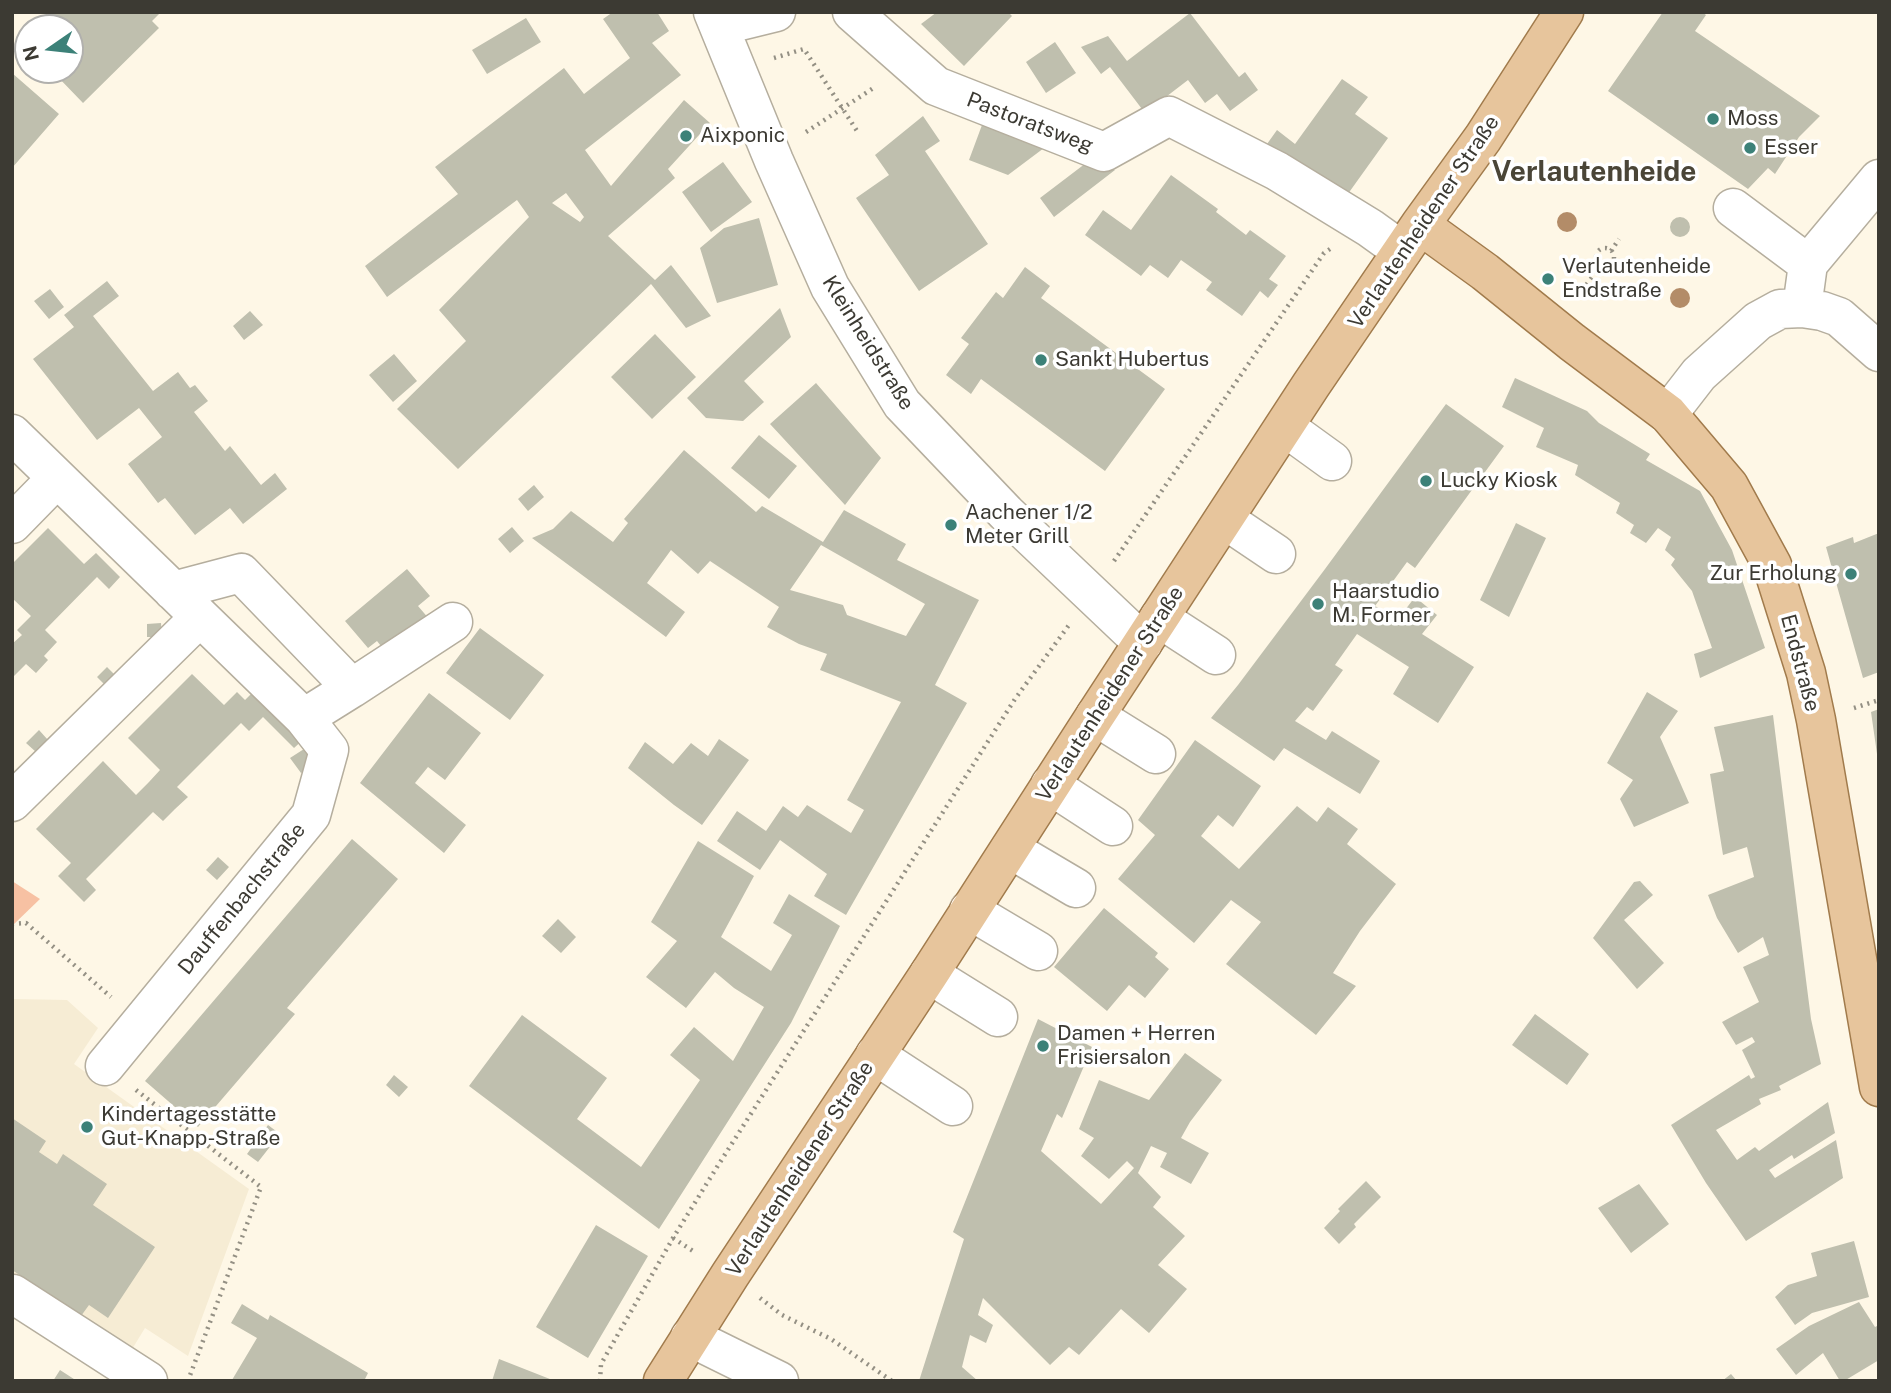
<!DOCTYPE html>
<html>
<head>
<meta charset="utf-8">
<style>
	body { margin:0 }
	#map { position:relative; width:1891px; height:1393px; overflow:hidden; background:#fef7e6; font-family:"Public Sans",sans-serif }
	canvas { display:block }
	.frame { position:absolute; inset:0; border:14px solid #3c3a33; pointer-events:none }
	.north { position:absolute; left:14px; top:14px; width:70px; height:70px; box-sizing:border-box; background:#fff; border:2px solid #b1b0ad; border-radius:50%; rotate:256deg; font-size:19px; font-weight:700; line-height:28px; text-align:center; color:#3c3a33 }
	.north::after { content:''; display:block; margin:auto; width:24px; height:32px; background:#3c8178; clip-path:polygon(50% 0,100% 100%,50% 72%,0 100%) }
</style>
</head>
<body>
<div id="map">
<canvas width="1891" height="1393"></canvas>
<div class="frame"></div>
<div class="north">N</div>
</div>
<script>
const g = document.querySelector('canvas').getContext('2d');
g.lineJoin = 'round';
function paint(path, color) {
  g.fillStyle = color;
  g.fill(path, 'evenodd');
}
function trace(path, color, width, dash) {
  g.strokeStyle = color;
  g.lineWidth = width;
  g.lineCap = dash ? 'butt' : 'round';
  g.setLineDash(dash || []);
  g.stroke(path);
}
function drawText(font, color, halo, rows, align = 'center') {
  g.font = font + ' "Public Sans",sans-serif';
  g.lineWidth = 7;
  g.setLineDash([]);
  g.textBaseline = 'middle';
  g.strokeStyle = halo;
  g.fillStyle = color;
  for (const [text, x, y, turn = 0] of rows) {
    g.save();
    g.translate(x, y);
    g.rotate((+turn || 0) * Math.PI / 180);
    g.textAlign = isNaN(turn) ? turn : align;
    if (halo) g.strokeText(text, 0, 0);
    g.fillText(text, 0, 0);
    g.restore();
  }
}
paint(new Path2D(`
	M12 999 67 1000 98 1028 74 1064 249 1189 188 1356 145 1328 126 1359 12 1280Z`), '#f6ecd4');
paint(new Path2D(`
	M12 881 40 899 12 926Z`), '#f7c1a3');
paint(new Path2D(`
	M48 12H161L152 21 159 28 83 103 56 75 62 70H70V28L34 27Z
	M613 12H657L669 31 652 43 681 75 585 150 611 186 684 100 710 123 668 169 675 178 608 236 655 280 671 265 711 316 686 328 651 284 458 469 397 409 466 341 439 310 529 217 517 200 387 297 365 266 458 194 435 167 564 68 584 94 630 58 603 19ZM566 193 584 217 580 222 552 203Z
	M937 12H1008L1012 16 964 66 921 24Z
	M1663 12H1702L1706 15 1695 31 1820 116 1799 137 1775 174 1768 168 1748 189 1608 91Z
	M1190 13 1239 77 1245 72 1258 90 1230 111 1217 94 1205 103 1188 80 1145 113 1110 67 1101 74 1081 47 1108 36 1127 61Z
	M526 18 541 42 487 74 472 50Z
	M1055 42 1076 73 1046 93 1026 62Z
	M12 73 59 114 12 168Z
	M1342 79 1368 97 1355 114 1388 138 1345 198 1262 151 1277 130 1295 144Z
	M923 116 940 141 925 151 988 244 919 291 856 198 889 175 875 155Z
	M982 125 1044 148 1008 175 969 160Z
	M1090 160 1115 170 1054 217 1040 198Z
	M723 162 752 202 711 232 682 192Z
	M1171 175 1218 209 1216 212 1246 235 1250 230 1286 256 1269 279 1278 285 1268 298 1260 291 1242 316 1206 290 1212 282 1181 260 1168 278 1150 265 1141 276 1085 235 1103 210 1131 230Z
	M1670 227a10 10 0 1 1 20 0a10 10 0 1 1-20 0Z
	M759 218 778 285 717 303 700 248 724 228Z
	M1025 267 1050 286 1041 298 1165 389 1105 471 981 379 971 394 946 375 969 344 961 338 996 292 1003 298Z
	M107 281 119 296 93 316 153 391 178 372 190 388 195 385 208 401 194 412 225 451 230 446 261 485 275 473 287 489 243 524 230 508 195 535 165 498 158 503 128 464 162 437 139 408 97 440 33 359 74 327 64 315Z
	M50 289 64 307 49 319 34 301Z
	M780 308 791 337 744 381 764 402 743 421 706 418 687 398Z
	M250 311 263 325 244 340 233 326Z
	M655 334 696 377 652 419 611 377Z
	M394 354 417 381 393 402 369 375Z
	M1515 378 1587 411 1599 423 1650 454 1646 460 1700 491 1732 550 1765 648 1700 678 1694 654 1712 648 1692 591 1671 565 1675 559 1665 550 1671 537 1658 528 1646 543 1630 533 1634 525 1616 513 1620 503 1575 475 1578 465 1536 447 1544 428 1502 407Z
	M816 383 881 458 845 505 770 424Z
	M1446 404 1504 446 1415 568 1407 562 1375 606 1398 619 1415 597 1437 615 1422 634 1474 667 1438 723 1393 694 1409 667 1357 634 1335 665 1343 670 1313 711 1307 707 1295 721 1326 740 1332 731 1380 761 1360 794 1284 748 1274 761 1211 718 1238 685 1325 569Z
	M759 435 797 466 769 499 731 468Z
	M684 450 756 512 762 506 823 542 844 510 906 544 897 560 979 600 935 685 967 703 846 915 814 896 827 874 780 840 760 870 717 841 737 811 766 831 783 806 798 817 807 805 851 833 864 810 847 800 901 702 820 670 827 654 799 644 767 627 779 607 710 561 698 574 671 550 647 583 685 612 666 637 532 538 553 529 571 511 613 542 628 523 624 519ZM821 545 925 604 906 636 847 615 843 605 790 590Z
	M534 485 544 497 528 511 518 499Z
	M1516 523 1546 538 1509 617 1480 600Z
	M512 527 524 541 510 553 498 539Z
	M48 528 84 564 96 553 120 577 109 589 97 577 45 630 57 642 44 656 48 660 36 673 26 664 12 678V644L22 635 17 630 31 616 12 598V564Z
	M1879 533V672L1863 678 1826 547 1853 537 1854 543Z
	M407 569 430 596 418 606 430 620 388 655 377 641 368 648 345 621Z
	M161 623 162 637H147V624Z
	M480 628 544 675 510 720 446 673Z
	M107 667 117 677 107 687 97 677Z
	M192 674 224 705 237 692 245 700 256 689 305 738 294 748 263 717 249 731 241 723 177 787 188 797 175 809 163 821 153 812 86 879 96 890 84 902 58 876 71 863 36 829 103 761 136 795 149 782 160 770 128 738Z
	M1647 692 1678 711 1660 737 1689 803 1634 827 1620 799 1633 780 1607 763Z
	M429 693 481 733 445 780 428 767 415 783 466 825 444 853 360 783Z
	M1879 709V754H1877L1871 712Z
	M1773 715 1806 980 1811 1019 1821 1064 1779 1086 1781 1090 1759 1099 1761 1104 1716 1130 1737 1160 1755 1147 1759 1151 1828 1102 1835 1133 1794 1159 1792 1155 1769 1170 1775 1178 1836 1140 1843 1178 1746 1241 1706 1183 1671 1125 1749 1075 1751 1079 1755 1077 1742 1050 1755 1042 1752 1037 1736 1045 1722 1022 1759 1002 1743 967 1769 955 1763 937 1738 953 1717 918 1708 895 1754 877 1747 847 1723 855 1710 774 1724 771 1714 727Z
	M39 730 48 740 36 752 26 743Z
	M719 739 749 760 702 825 674 805 628 768 645 742 673 764 691 743 708 756Z
	M1195 740 1261 786 1233 827 1218 815 1201 836 1239 869 1297 806 1317 822 1328 807 1358 829 1347 844 1396 884 1360 931 1333 973 1356 986 1316 1035 1226 964 1261 922 1231 900 1194 943 1118 879 1155 835 1138 820Z
	M304 749 314 764 301 773 290 758Z
	M352 839 398 879 287 1008 295 1014 198 1127 145 1081Z
	M698 841 754 876 721 937 771 971 792 935 773 923 789 894 840 926 791 1023 659 1229 469 1086 522 1015 607 1078 577 1119 641 1167 700 1080 670 1055 694 1027 733 1061 764 1007 734 988 715 972 686 1008 646 977 677 941 651 922Z
	M218 857 229 867 217 880 206 870Z
	M1640 881 1653 895 1624 920 1664 963 1637 989 1593 938 1634 882Z
	M1104 908 1158 953 1155 957 1169 969 1145 998 1129 985 1107 1011 1054 967Z
	M558 919 576 937 561 953 542 936Z
	M1535 1014 1589 1054 1567 1085 1512 1045Z
	M1038 1019 1092 1047 1062 1118 1057 1114 1041 1151 1101 1204 1134 1168 1127 1161 1109 1179 1081 1156 1094 1138 1079 1129 1099 1080 1149 1100 1185 1053 1222 1080 1190 1122 1181 1138 1209 1153 1191 1184 1160 1167 1167 1153 1151 1146 1138 1173 1161 1197 1153 1207 1185 1236 1158 1265 1187 1289 1149 1333 1121 1309 1079 1355 1069 1347 1050 1365 983 1298 978 1315 993 1325 986 1343 970 1335 962 1367 978 1381H919L964 1239 953 1232Z
	M394 1075 408 1087 399 1097 386 1085Z
	M12 1118 46 1141 39 1152 57 1164 63 1154 107 1184 93 1205 155 1247 108 1318 89 1305 81 1316 12 1270Z
	M268 1125 280 1134 258 1162 247 1154Z
	M1366 1181 1381 1197 1354 1224 1356 1227 1339 1244 1324 1228 1340 1211 1338 1209Z
	M1639 1184 1669 1224 1631 1253 1598 1208Z
	M596 1225 648 1256 588 1358 536 1327Z
	M1854 1241 1869 1297 1812 1313 1795 1325 1775 1297 1788 1285 1817 1276 1811 1253Z
	M1859 1302 1875 1327 1879 1325V1360L1844 1381H1840L1823 1353 1796 1375 1776 1349 1809 1326Z
	M242 1304 268 1320 270 1315 368 1373 364 1381H234L232 1380 257 1338 231 1323Z
	M499 1359 555 1381H492Z
	M60 1370 77 1381H53Z
	M1731 1374 1737 1381H1722Z`), '#bfbfae');
const minor = new Path2D(`
	M713 12 774 161 830 287 902 404 1006 513 1143 643
	M852 12 936 86 1104 152 1169 116 1277 171 1370 228 1402 251
	M719 26 776 12
	M1733 208 1808 264
	M1802 308 1808 264 1879 179
	M1668 414 1699 374 1758 321 1780 309 1802 308 1822 311 1839 317 1879 352
	M1285 427 1332 461
	M12 434 304 718 329 750 311 815 105 1066
	M1224 519 1276 554
	M12 524 57 478
	M173 591 241 573 352 688 304 718
	M1159 618 1216 655
	M352 688 453 622
	M1095 716 1156 754
	M1050 785 1113 826
	M12 802 200 617
	M1010 849 1076 888
	M969 910 1038 951
	M929 974 998 1017
	M875 1055 953 1106
	M13 1294 148 1381
	M690 1337 779 1381`);
const major = new Path2D(`
	M1420 225 1485 272 1572 342 1668 414 1729 486 1772 565 1806 673 1816 720 1879 1087
	M663 1381 730 1275 929 974 1095 716 1311 385 1420 225 1483 138 1564 12`);
trace(minor, '#b5ae9e', 41);
trace(major, '#a17b4c', 41);
trace(new Path2D(`
	M774 58 804 49 859 134
	M806 132 875 87
	M1596 257a9 9 0 1 1 18 0a9 9 0 1 1-18 0Z
	M1611 251 1619 239
	M1578 296 1601 265
	M1114 561 1324 253 1330 249
	M1854 708 1879 700
	M12 924 26 923 111 997
	M136 1090 261 1187 189 1378
	M673 1238 696 1253
	M760 1298 782 1315 831 1339 892 1381
	M600 1381 601 1364 673 1238 717 1167 1015 699 1069 625`), '#949084', 4.5, [2, 5]);
trace(minor, '#fff', 38);
trace(major, '#e7c59c', 38);
g.fillStyle = '#b38c68';
for (const [x, y] of [
	[1567,222],
	[1680,298]
]) {
  g.beginPath();
  g.arc(x, y, 10, 0, 2 * Math.PI);
  g.fill();
}
for (const [x, y, r, color] of [
	[1713,119,7,"#3c8178"],
	[686,136,7,"#3c8178"],
	[1750,148,7,"#3c8178"],
	[1548,279,7,"#3c8178"],
	[1041,360,7,"#3c8178"],
	[1426,481,7,"#3c8178"],
	[951,525,7,"#3c8178"],
	[1851,574,7,"#3c8178"],
	[1318,604,7,"#3c8178"],
	[1043,1046,7,"#3c8178"],
	[87,1127,7,"#3c8178"]
]) {
  const dot = new Path2D();
  dot.arc(x, y, r, 0, 2 * Math.PI);
  g.fillStyle = color;
  g.fill(dot);
  trace(dot, '#fff', 2.5);
}
drawText('21px', '#3c3a33', '#fff', [
	["Moss",1727,119],
	["Aixponic",700,136],
	["Esser",1764,148],
	["Verlautenheide",1562,267],
	["Endstraße",1562,291],
	["Sankt Hubertus",1055,360],
	["Lucky Kiosk",1440,481],
	["Aachener 1/2",965,513],
	["Meter Grill",965,537],
	["Zur Erholung",1837,574,"right"],
	["Haarstudio",1332,592],
	["M. Former",1332,616],
	["Damen + Herren",1057,1034],
	["Frisiersalon",1057,1058],
	["Kindertagesstätte",101,1115],
	["Gut-Knapp-Straße",101,1139]
], 'left');
drawText('21px', '#3c3a33', '#fff', [
	["Pastoratsweg",1030,123,21],
	["Verlautenheidener Straße",1424,222,-56],
	["Kleinheidstraße",868,343,58],
	["Endstraße",1800,663,75],
	["Verlautenheidener Straße",1110,694,-57],
	["Dauffenbachstraße",242,899,-51],
	["Verlautenheidener Straße",800,1169,-57]
]);
drawText('bold 28px', '#4a4537', '#fff', [
	["Verlautenheide",1594,172]
]);
</script>
</body>
</html>
